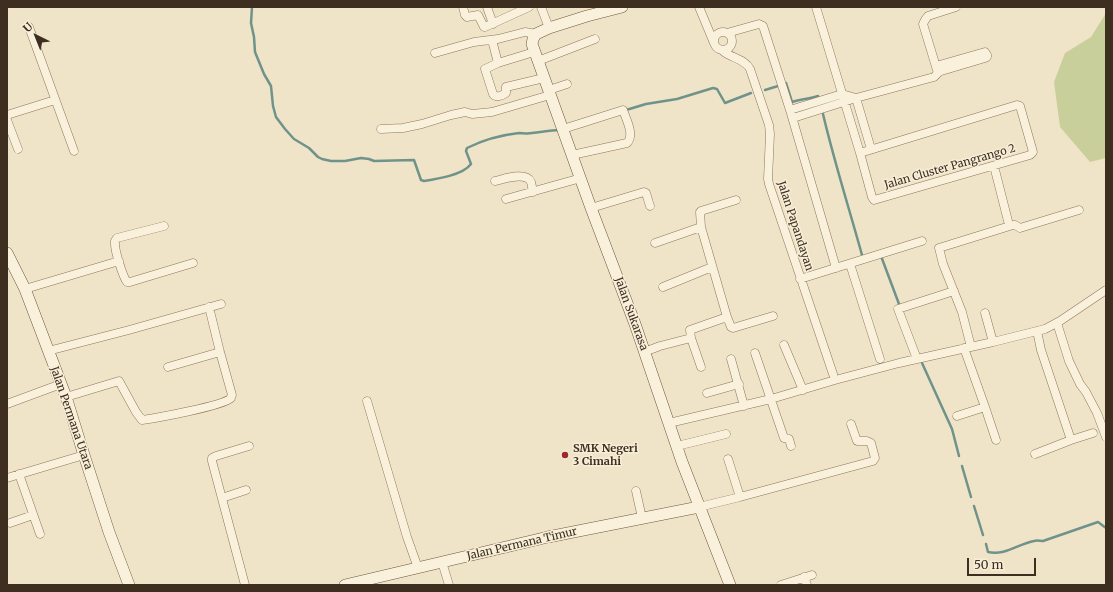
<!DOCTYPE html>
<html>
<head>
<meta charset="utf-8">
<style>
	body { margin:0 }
	#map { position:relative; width:1113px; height:592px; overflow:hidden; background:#f0e4c8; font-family:Merriweather,serif }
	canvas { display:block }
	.frame { position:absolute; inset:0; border:8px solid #3d2e20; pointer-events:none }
	.north { position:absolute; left:16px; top:16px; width:40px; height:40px; -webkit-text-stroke:3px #f7eed8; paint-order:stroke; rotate:317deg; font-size:11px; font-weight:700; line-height:16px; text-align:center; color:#3d2e20 }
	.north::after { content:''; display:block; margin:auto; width:14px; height:18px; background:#3d2e20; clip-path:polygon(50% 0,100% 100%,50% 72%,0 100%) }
	.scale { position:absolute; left:967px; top:558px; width:69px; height:18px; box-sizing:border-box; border:2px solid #3d2e20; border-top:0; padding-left:5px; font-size:12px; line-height:14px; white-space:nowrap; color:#3d2e20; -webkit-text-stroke:3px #f7eed8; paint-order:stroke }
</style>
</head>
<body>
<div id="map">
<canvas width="1113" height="592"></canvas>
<div class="frame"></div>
<div class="north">U</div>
<div class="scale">50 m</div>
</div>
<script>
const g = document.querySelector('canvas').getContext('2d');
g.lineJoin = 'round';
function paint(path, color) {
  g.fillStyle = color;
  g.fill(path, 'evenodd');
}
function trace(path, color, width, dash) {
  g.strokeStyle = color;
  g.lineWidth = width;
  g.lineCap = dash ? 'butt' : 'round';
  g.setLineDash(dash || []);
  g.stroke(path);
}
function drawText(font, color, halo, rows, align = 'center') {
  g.font = font + ' Merriweather,serif';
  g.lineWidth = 3;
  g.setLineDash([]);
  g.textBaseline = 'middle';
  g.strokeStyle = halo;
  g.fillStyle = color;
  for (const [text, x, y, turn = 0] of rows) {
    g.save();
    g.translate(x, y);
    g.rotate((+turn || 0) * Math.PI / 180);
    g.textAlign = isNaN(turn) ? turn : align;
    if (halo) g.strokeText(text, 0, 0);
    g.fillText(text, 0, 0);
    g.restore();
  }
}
paint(new Path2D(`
	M1106 13V158L1090 162 1060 127 1054 82 1065 53 1091 37Z`), '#c9cf9b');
trace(new Path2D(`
	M252 7 251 23 254 37 255 52 264 74 271 86 273 106 276 117 285 129 294 139 309 148 318 157 322 159 331 161H345L361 158 369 159 374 161 414 160 421 180 424 181C437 179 463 175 471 164L466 151 467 148C483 140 501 135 519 133 523 133 527 134 532 133 542 132 550 130 560 130
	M786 83 792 102C801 99 809 99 818 96
	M765 90 778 86
	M626 110 646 104 677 99 713 88 717 89 725 103 751 93
	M823 114C834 161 849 208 862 255
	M881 256 899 304
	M922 363 952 429 959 456
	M962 466 971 497
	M974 506 983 535
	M986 544 988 552C1005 556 1018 544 1034 541 1037 540 1040 541 1043 541L1098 522 1106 528`), '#6f938a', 2.5);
const street = new Path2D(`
	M463 7 465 15 467 17 478 15 484 27H485L529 7
	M487 7 493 24
	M541 7 549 28
	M699 7 714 43
	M816 7 860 153 872 197 874 200 1030 155 1033 152 1020 106 1017 105 860 153
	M29 27 74 151
	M714 41a9 9 0 1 1 18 0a9 9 0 1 1-18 0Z
	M727 33 759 24 763 26 790 110 836 268
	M492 40 498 63
	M723 51C731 58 745 59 750 69L769 125 770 134 768 179 769 184 833 374
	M534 52 498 63 485 69 493 94C496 98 502 96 506 93V87L544 78
	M435 53 474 42 498 39 525 32 536 34
	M538 61 595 39
	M937 70 923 24 925 20 928 16 956 7
	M549 90 567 84
	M790 110 842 94 856 98 934 77 938 73V72L985 58 987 57V55L985 52 936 66
	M7 115 55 100
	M793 118 856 98 871 149
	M7 120 18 149
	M381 129 403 128 422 124 451 115 465 112 472 114 492 112 550 95
	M563 129 623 110C626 119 635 135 627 143L572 155
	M994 166 1008 221
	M495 181C504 179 526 171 531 182 532 185 532 189 533 192
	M506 199 581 178
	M736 200 701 211 700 212 701 227 727 317 731 327 733 328 773 316
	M591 208 644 192 646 193 650 206
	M164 226 117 238C115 241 114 241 115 244 115 252 123 277 127 282H130L193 263
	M655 243 701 227
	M850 264 880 359
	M800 279 922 241
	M663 287 712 267
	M25 289 119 261
	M985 313 993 342
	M1057 323 1069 361 1080 384 1086 392 1097 413 1106 437
	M1037 331 1041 350 1071 440 1093 433
	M784 345 803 390
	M971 347 962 312 943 264 939 248 1013 225H1015L1020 228 1079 210
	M964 348 985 407 996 440
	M48 351 129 330 221 304
	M644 352 660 346 691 338
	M755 353 784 438 789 439 791 446
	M731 359 744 406
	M917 359 898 309 954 291
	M168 367 220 352
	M701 367 691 338 690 330 727 317
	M707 393 739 384
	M66 397 119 381 136 412 142 420C156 418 223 406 231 398 231 397 231 396 232 395L220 352 209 307
	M367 401 407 537 418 568
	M7 404 61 384
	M957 416 985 407
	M669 423 771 399 835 380 899 363 993 342 1045 329 1060 321 1106 290
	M677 446 726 434
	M1035 454 1071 440
	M728 459 740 497
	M19 474 40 534
	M7 478 84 455
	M636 491 642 518
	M222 498 246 490
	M699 507 740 497 873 461 875 458 871 443 867 441H857L851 424
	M10 523 33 515
	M442 562 449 585
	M804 577 807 585
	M245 585 212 461V458L216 456 249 446
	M781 585 812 575`);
const secondary = new Path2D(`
	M622 7 587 16 549 28 536 34 533 39 532 44 591 208 635 324 682 462 730 585
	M7 253 25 289 66 397 84 455 109 532 129 585
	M345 585 548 537 699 507`);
trace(street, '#8d765c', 9);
trace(secondary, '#6f573f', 12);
trace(street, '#faf1dc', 8);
trace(secondary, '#faf1dc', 11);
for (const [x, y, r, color] of [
	[565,455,4,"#9e2a2b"]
]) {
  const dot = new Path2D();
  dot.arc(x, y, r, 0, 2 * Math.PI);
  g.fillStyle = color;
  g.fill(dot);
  trace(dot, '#f7eed8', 1.5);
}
drawText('11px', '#3d2e20', '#f7eed8', [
	["Jalan Cluster Pangrango 2",950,167,-16],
	["Jalan Papandayan",795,226,72],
	["Jalan Sukarasa",631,314,70],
	["Jalan Permana Utara",71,418,71],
	["Jalan Permana Timur",522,544,-13]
]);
drawText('bold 11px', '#3d2e20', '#f7eed8', [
	["SMK Negeri",573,449],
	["3 Cimahi",573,462]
], 'left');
</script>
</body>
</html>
